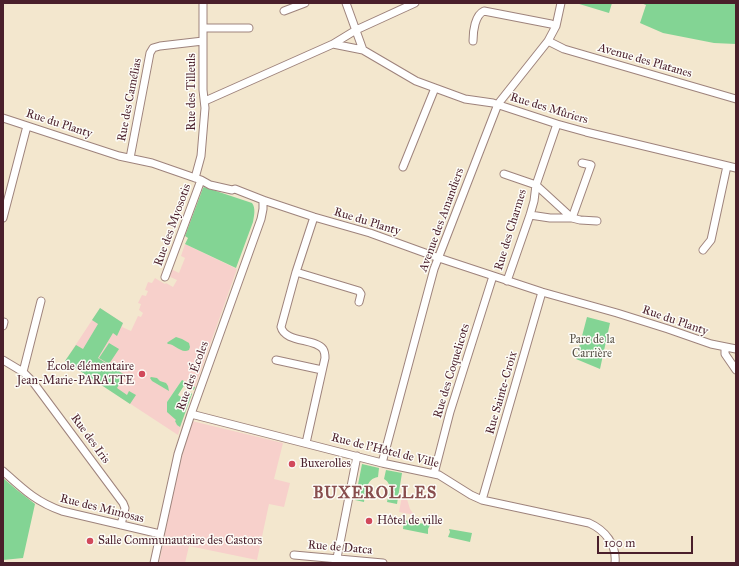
<!DOCTYPE html>
<html>
<head>
<meta charset="utf-8">
<style>
	body { margin:0 }
	#map { position:relative; width:739px; height:566px; overflow:hidden; background:#f3e7ce; font-family:"IM FELL Great Primer",serif }
	canvas { display:block }
	.frame { position:absolute; inset:0; border:4px solid #4a1f2b; pointer-events:none }
	.scale { position:absolute; left:597px; top:536px; width:96px; height:18px; box-sizing:border-box; border:2px solid #4a1f2b; border-top:0; padding-left:5px; font-size:12px; line-height:14px; white-space:nowrap; color:#4a1f2b; -webkit-text-stroke:3px #fdfcf7; paint-order:stroke }
</style>
</head>
<body>
<div id="map">
<canvas width="739" height="566"></canvas>
<div class="frame"></div>
<div class="scale">100 m</div>
</div>
<script>
const g = document.querySelector('canvas').getContext('2d');
g.lineJoin = 'round';
function paint(path, color) {
  g.fillStyle = color;
  g.fill(path, 'evenodd');
}
function trace(path, color, width, dash) {
  g.strokeStyle = color;
  g.lineWidth = width;
  g.lineCap = dash ? 'butt' : 'round';
  g.setLineDash(dash || []);
  g.stroke(path);
}
function drawText(font, color, halo, rows, align = 'center') {
  g.font = font + ' "IM FELL Great Primer",serif';
  g.lineWidth = 3;
  g.setLineDash([]);
  g.textBaseline = 'middle';
  g.strokeStyle = halo;
  g.fillStyle = color;
  for (const [text, x, y, turn = 0] of rows) {
    g.save();
    g.translate(x, y);
    g.rotate((+turn || 0) * Math.PI / 180);
    g.textAlign = isNaN(turn) ? turn : align;
    if (halo) g.strokeText(text, 0, 0);
    g.fillText(text, 0, 0);
    g.restore();
  }
}
paint(new Path2D(`
	M185 244 237 269 195 387 182 380 167 402 185 413 178 435 65 361 100 308 123 323 122 327 131 331 138 316 141 317 143 313 139 310 141 304 138 303 142 295 146 296 148 291 145 290 148 282 152 283 155 278 165 284 166 283 173 287 177 280 168 276 171 269 179 273 185 258 181 256Z
	M192 421 283 443 274 479 290 483 284 507 269 504 257 560 189 546 185 563H159L172 499 180 464Z
	M404 485 407 499 410 509 414 515 399 512Z`), '#f7d0cb');
paint(new Path2D(`
	M576 3H612L609 13Z
	M641 3H736V44L714 43 663 33 640 23 646 5Z
	M204 187 252 203C256 208 254 216 253 222L236 268 185 244 188 238 185 236 203 188Z
	M100 308 123 323 117 336 113 333 98 358 125 375 117 388 127 395 129 391 136 395 130 404 65 361 76 345 83 349 98 324 92 320Z
	M587 317 610 323 600 369 576 359Z
	M176 337 182 339 189 343 190 347 189 350C181 354 175 344 168 344L167 343 168 342Z
	M109 343 119 349 109 364 99 358Z
	M151 377 157 378 160 381 166 383 168 386 169 391 152 381 150 378Z
	M182 380 195 387 194 390 185 384 178 395 184 399 189 391 192 394 180 427 177 425 175 421 176 420 167 412V402Z
	M362 464 379 468 378 477C366 479 366 491 364 502L355 500Z
	M386 470 402 473 397 504 387 502C389 494 393 484 384 479Z
	M3 478 17 490 35 504 23 558 3 560Z
	M404 520 430 525 428 529V534L403 529Z
	M449 529 472 533 470 542 448 537 450 532Z`), '#83d494');
const minor = new Path2D(`
	M346 3 363 50 416 81 465 99 493 103 557 124 586 132 736 168
	M284 11 305 3
	M203 28H249
	M473 41C473 31 475 15 484 11L551 24 556 26
	M548 41 564 49 736 99
	M333 44 356 30 415 3
	M205 101 333 44 363 50
	M3 118 119 156 152 163 201 180 210 185 232 190 235 189 240 191 263 200 314 217 370 233 439 258 542 292 617 313 668 329 711 344 736 349
	M130 158 150 53 153 48 160 46 203 41
	M403 167 435 88
	M504 174 536 185 572 218 580 220 597 221
	M195 178 201 156 205 108 203 90V3
	M530 215 550 218H572L591 165 582 163
	M3 218 27 126
	M703 250 711 240 727 166
	M296 272 359 291 361 294 359 302
	M165 277 201 180
	M507 281 530 215 534 201 536 185 557 124
	M3 326 4 322
	M725 347V354L736 370
	M3 360 23 372 33 382 123 503 125 508 121 525
	M276 360 322 370
	M23 372 41 301
	M191 414 382 463 439 475 471 495 482 500 589 523C605 530 617 545 615 563
	M306 443 325 358C325 355 325 352 323 349 315 338 285 343 281 327L296 272 314 217
	M382 463 434 269 498 104 548 41 556 26 561 3
	M3 471C23 489 36 502 62 511L160 534
	M434 474 450 412 493 276
	M482 500 542 292
	M294 555 383 563
	M337 558 357 456
	M154 563 178 454 191 414 261 219 263 209V200`);
trace(minor, '#9e837c', 9);
trace(minor, '#fff', 7);
for (const [x, y, r, color] of [
	[142,374,4,"#d1495b"],
	[292,464,4,"#d1495b"],
	[369,521,4,"#d1495b"],
	[90,541,4,"#d1495b"]
]) {
  const dot = new Path2D();
  dot.arc(x, y, r, 0, 2 * Math.PI);
  g.fillStyle = color;
  g.fill(dot);
  trace(dot, '#fdfcf7', 1.5);
}
drawText('12px', '#4a1f2b', '#fdfcf7', [
	["Avenue des Platanes",645,61,16],
	["Rue des Tilleuls",192,92,-90],
	["Rue des Camélias",130,100,-79],
	["Rue des Mûriers",549,109,17],
	["Rue du Planty",59,124,18],
	["Avenue des Amandiers",442,220,-70],
	["Rue du Planty",367,222,17],
	["Rue des Myosotis",173,225,-70],
	["Rue des Charmes",511,230,-73],
	["Rue du Planty",675,321,19],
	["Rue des Coquelicots",452,371,-73],
	["Rue des Écoles",193,376,-70],
	["Rue Sainte-Croix",502,393,-74],
	["Rue des Iris",90,439,54],
	["Rue de l'Hôtel de Ville",385,451,14],
	["Rue des Mimosas",102,509,14],
	["Rue de Datca",340,548,5]
]);
drawText('12px', '#5b554a', '#fdfcf7', [
	["Parc de la",592,340],
	["Carrière",592,354]
]);
drawText('12px', '#4a1f2b', '#fdfcf7', [
	["École élémentaire",134,367,"right"],
	["Jean-Marie-PARATTE",134,381,"right"],
	["Buxerolles",300,464],
	["Hôtel de ville",377,521],
	["Salle Communautaire des Castors",98,541]
], 'left');
g.letterSpacing = '1px';
drawText('bold 16px', '#884e4e', '#fdfcf7', [
	["BUXEROLLES",375,494]
]);
g.letterSpacing = '0px';
</script>
</body>
</html>
